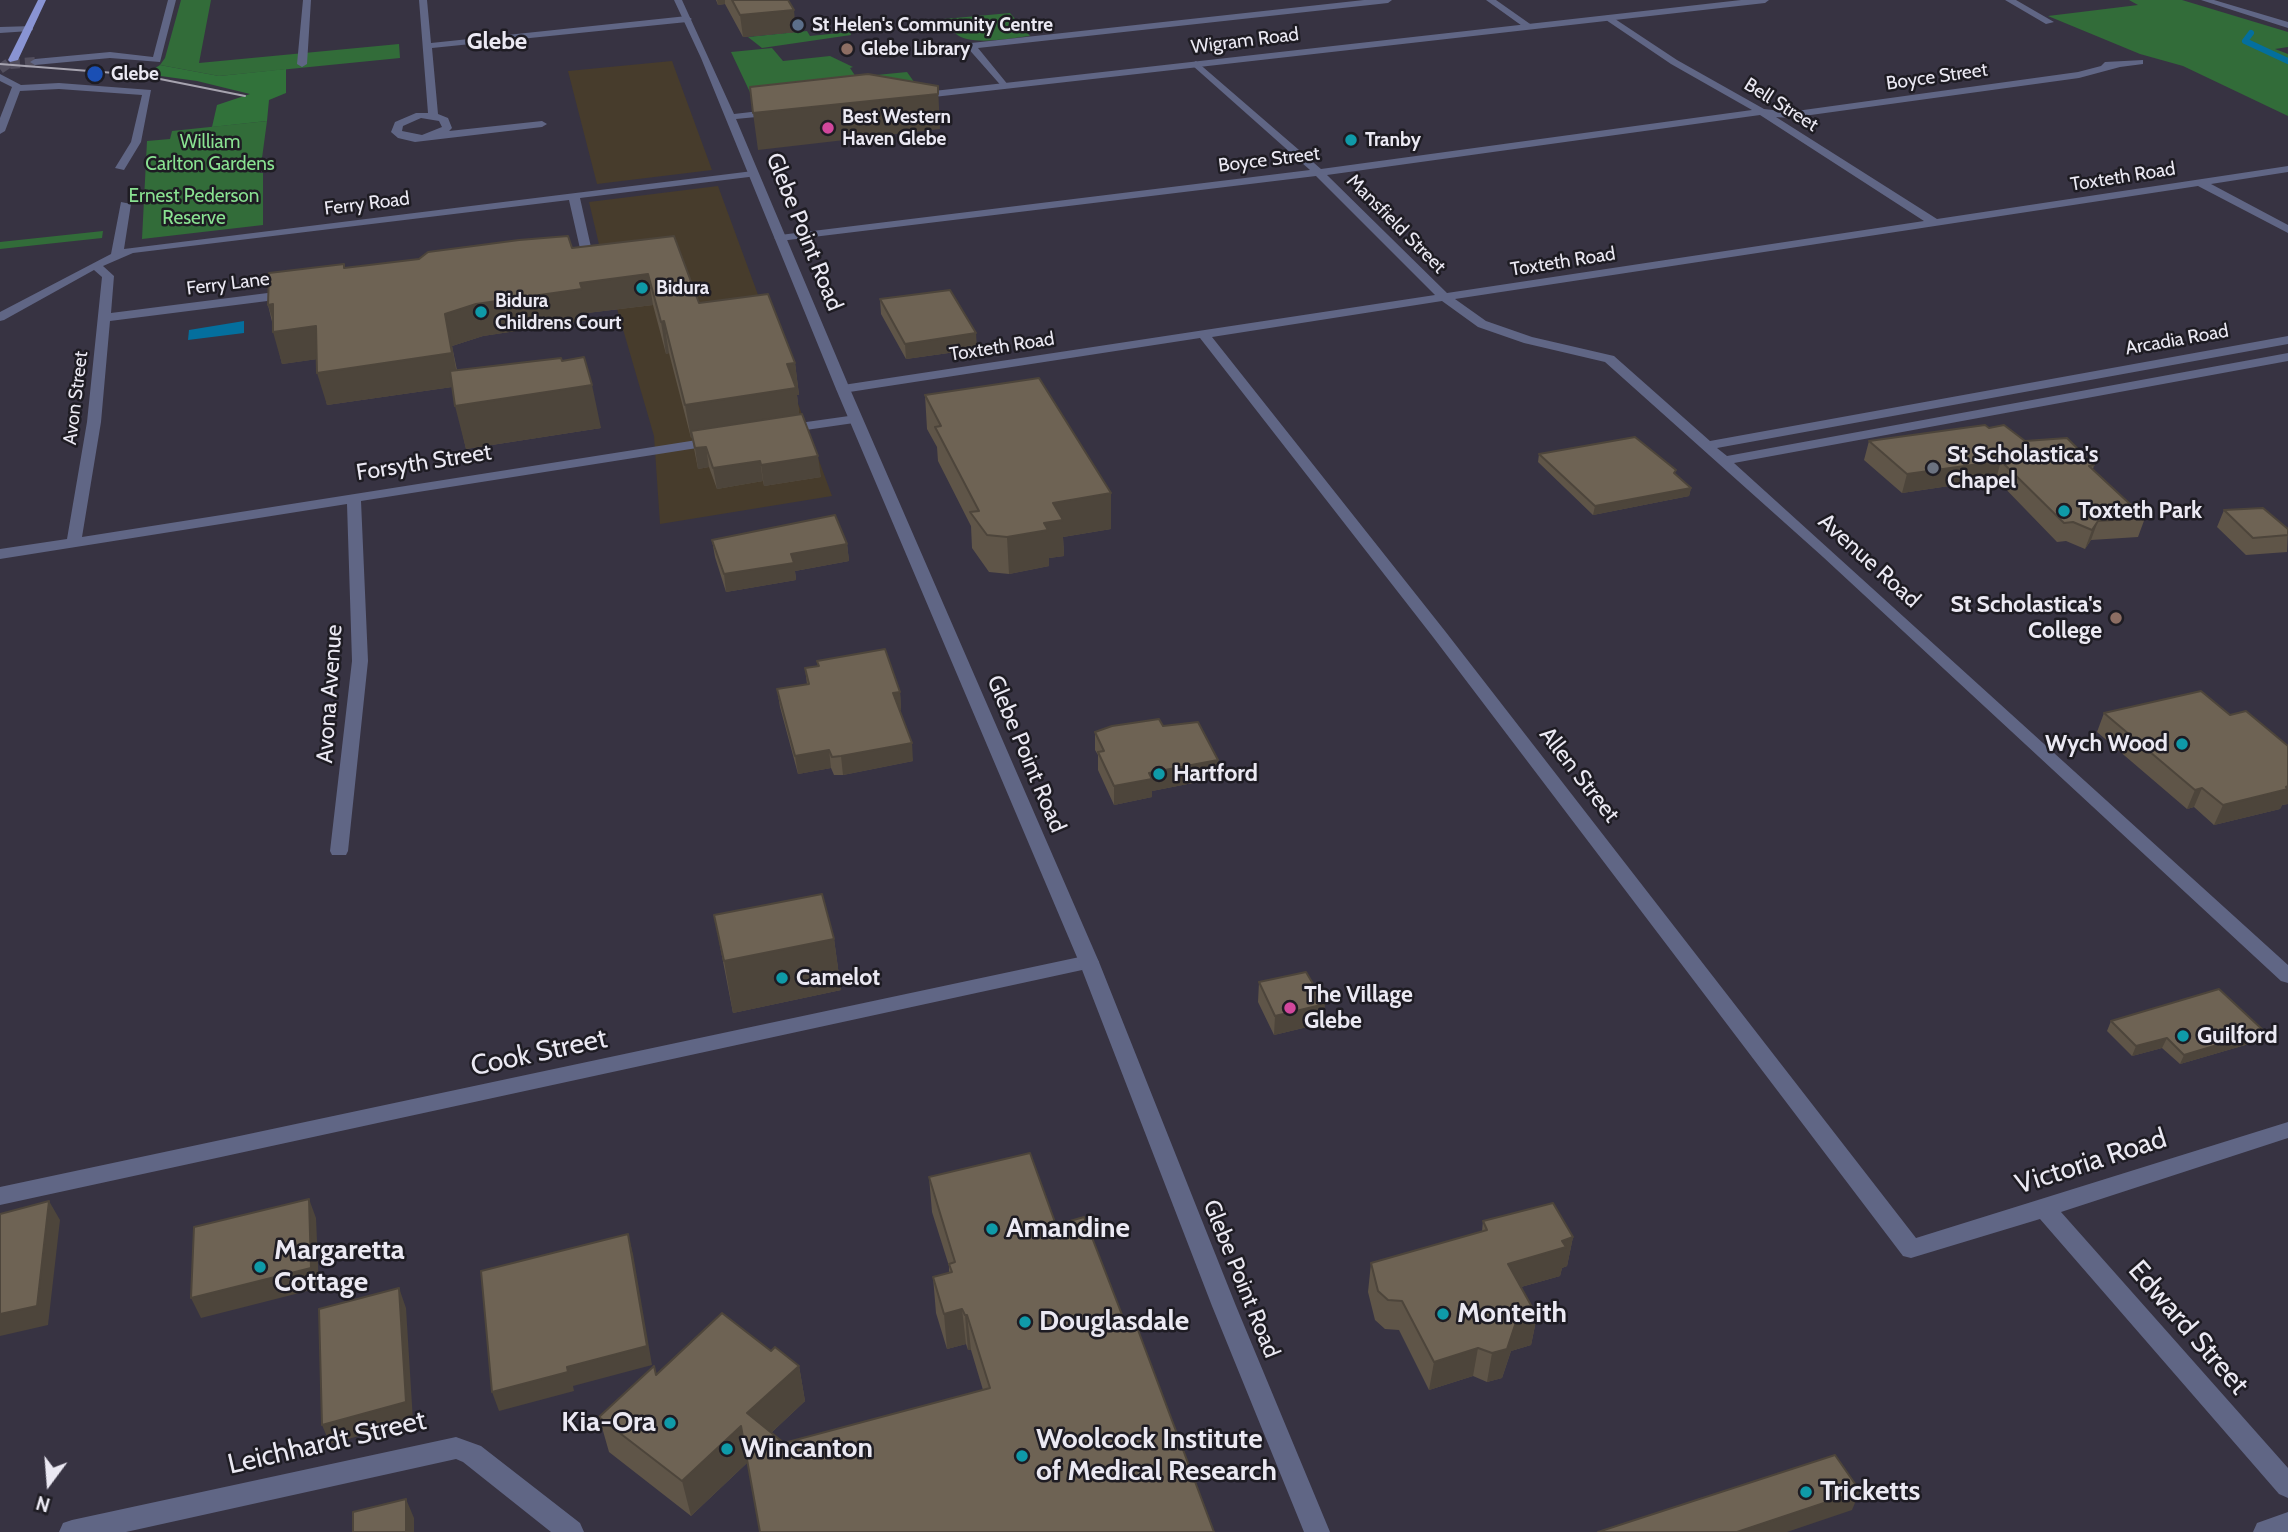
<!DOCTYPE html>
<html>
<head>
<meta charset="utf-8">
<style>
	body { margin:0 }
	#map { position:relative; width:2288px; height:1532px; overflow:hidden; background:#373342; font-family:Cabin,sans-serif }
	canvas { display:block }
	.north { position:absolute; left:14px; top:1448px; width:70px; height:70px; -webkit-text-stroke:5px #1e1c23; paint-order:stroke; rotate:196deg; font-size:19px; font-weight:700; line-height:28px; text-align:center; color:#ebe9f3 }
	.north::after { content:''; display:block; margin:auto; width:24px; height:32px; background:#ebe9f3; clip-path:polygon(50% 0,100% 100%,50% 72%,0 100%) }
</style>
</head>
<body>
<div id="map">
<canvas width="2288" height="1532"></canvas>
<div class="north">N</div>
</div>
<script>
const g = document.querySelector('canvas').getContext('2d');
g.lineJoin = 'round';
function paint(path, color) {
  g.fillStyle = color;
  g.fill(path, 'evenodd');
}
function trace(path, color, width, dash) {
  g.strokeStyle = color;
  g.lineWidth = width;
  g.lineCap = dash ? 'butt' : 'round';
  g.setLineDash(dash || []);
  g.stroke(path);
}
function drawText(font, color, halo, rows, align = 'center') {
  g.font = font + ' Cabin,sans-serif';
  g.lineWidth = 5;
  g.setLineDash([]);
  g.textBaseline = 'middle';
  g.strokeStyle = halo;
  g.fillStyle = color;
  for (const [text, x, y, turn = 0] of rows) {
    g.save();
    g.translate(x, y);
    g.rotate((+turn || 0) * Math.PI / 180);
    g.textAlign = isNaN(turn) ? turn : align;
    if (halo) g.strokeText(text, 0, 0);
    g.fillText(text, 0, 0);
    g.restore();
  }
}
paint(new Path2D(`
	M672 61 712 170 597 184 568 71Z
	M718 186 832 496 660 524 654 436 602 257 589 202Z`), '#473c2c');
paint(new Path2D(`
	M181 0H211L199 63 399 44 400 58 219 76 160 65 165 58Z
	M2129 0H2182L2288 32V47L2275 49 2288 54V116L2183 66 2140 54 2048 16 2138 5Z
	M1010 13 1030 36C1011 38 969 47 955 33 951 30 948 24 944 19Z
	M807 31 810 36 850 32 851 35 762 48 748 37Z
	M772 48 783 61 830 56 853 67 850 68 856 77 907 72 917 86 756 105 731 52Z
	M267 121 260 173H263V225L142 239 147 141 170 139 172 131Z
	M103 231 102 238 0 249V242Z`), '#326c39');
paint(new Path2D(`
	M160 65 219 76 286 69V93L269 100 267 121 212 127 217 105 250 94 197 81 146 74Z`), '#31723a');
paint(new Path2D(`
	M244 321V333L188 340 189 330Z`), '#046f9d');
trace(new Path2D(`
	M2251 33 2245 41 2288 61`), '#046f9d', 6);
trace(new Path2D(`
	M10 64 35 62`), '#524e5d', 10, [10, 5]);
trace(new Path2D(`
	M0 69 13 60`), '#524e5d', 10, [10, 5]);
paint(new Path2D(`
	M168 0H176L160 62 110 58 35 65 30 62 35 59 110 52 153 57Z
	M303 0H311L307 64 302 67 297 64Z
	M419 0H427L431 43 687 16 692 19 687 22 432 48 438 114 448 118 452 128 449 131 542 121 547 124 542 127 415 142 398 138 391 132 395 122 416 113H428ZM421 118 439 121 442 127 422 135 402 131 403 126Z
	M1364 0H1392L1388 3 978 48 1009 86 1004 89 966 46 971 43Z
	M1486 0H1496L1533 26 1525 28Z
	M2005 0H2016L2054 22 2046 24Z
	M2201 0H2214L2288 22V28Z
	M1609 15 1677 60 1764 109 1789 112 2078 72 2101 66 2105 62 2143 60V64L2120 67 2079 78 1789 118 1776 117 1937 219 2288 166V172L2211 184 2288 225V233L2198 186 1455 299 1486 321 1532 337 1614 356 1710 441 2288 336V344L1717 448 1727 456 2288 353V361L1734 463 2288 965V983L2281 981 1823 557 1605 362 1524 343 1478 327 1442 301 1212 337 1445 631 1916 1238 2288 1122V1138L2061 1212 2288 1468V1498L2279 1494 2040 1219 1911 1258 1903 1256 1433 637 1200 338 843 393 836 389 843 385 1435 295 1316 176 780 241 774 238 780 235 1310 170 1193 66 1191 64 1196 61 1321 169 1752 110 1671 64 1606 20V16ZM1760 115 1924 221 1447 293 1327 175Z
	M33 26V30L30 31 0 33V27Z
	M0 74 21 85 59 83 151 90 141 142 124 170 115 168 131 142 142 95 59 89 20 91 5 131 0 134V118L12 87 0 81Z
	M753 171 757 172V176L580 198 593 256C587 261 573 264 567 258L581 253 569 200 133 253 103 266 114 276 111 313 291 290 297 294 291 298 110 321 101 422 82 537 716 437 723 441 716 445 361 501 368 661 348 851 346 855H332L330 851 352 661 347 504 0 559V549L67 539 87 422 102 277 94 270 4 320 0 321V312L111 254 121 202 131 204 124 249Z
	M856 415 861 416V422L785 433 778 429 785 425Z
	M1089 955 1096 957 1099 962 1096 967 0 1205V1187Z
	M456 1437 481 1446 580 1523 584 1532H551L463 1462 456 1459 126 1532H59L63 1523 72 1520Z
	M2288 1512V1532H2253L2257 1523Z`), '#606685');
paint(new Path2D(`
	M674 0H682L734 114 777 109 782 112 777 115 736 119 850 389 1099 962 1236 1306 1330 1532H1304L1212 1306 1079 962 836 389 701 58Z
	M1741 0H1769L1765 3 916 99 911 96 916 93Z`), '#606685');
paint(new Path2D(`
	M38 0H46L18 60 10 62 8 60Z`), '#8994d3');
trace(new Path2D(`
	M0 64 140 75 245 96`), '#a6a3af', 2);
paint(new Path2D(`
	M716 0H788L796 32 743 37 725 4 718 5Z
	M674 236 699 303 795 363 799 395H797L799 414 821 477 764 486 763 481 717 489 709 467 698 469 692 438H691L669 353 666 354 653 305 587 313 588 320 483 336 452 346 457 370 562 361 601 428 466 449 452 387 327 405 317 359 282 364 268 305 344 264 345 268 572 248Z
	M880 299 977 349 906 359 881 314Z
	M925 395 1111 529 1063 537 1064 556 1049 558V566L1009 574 989 572 972 548 971 526 938 461 937 447 927 429Z
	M1989 428 2094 465 2093 469 2145 518 2138 537 2091 540 2085 549 2066 541 2057 542 1996 479 1902 493 1864 460 1869 441Z
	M1539 454 1675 474 1691 488 1689 496 1593 515 1538 462Z
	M2224 510 2288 529 2287 552 2246 555 2217 527Z
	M712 540 847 544 849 561 795 571 796 580 726 592 715 557Z
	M817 661 900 692 901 710H900L913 761 843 775H834L831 768 798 774 780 707 777 689 807 684 805 668 818 666Z
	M2104 713 2230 715 2288 746V804L2282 805 2280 809 2214 825 2194 807 2187 809 2097 732Z
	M1163 726 1218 778 1152 791V797L1114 805 1098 770V755L1095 750V732Z
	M714 915 834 939 841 990 733 1013Z
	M1259 982 1324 1023 1274 1035 1258 1002Z
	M2111 1021 2264 1031 2259 1041 2180 1064 2162 1048 2132 1056 2107 1031Z
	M929 1177 1056 1225 1126 1325 1214 1532 748 1462 691 1516 609 1452 599 1417 656 1374 771 1351 799 1366 805 1401 771 1433 784 1443 983 1390 971 1350H968L966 1344 947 1349 936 1313 933 1277 949 1273V1266L932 1212Z
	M1483 1221 1573 1237 1567 1266 1562 1268 1560 1276 1521 1287 1537 1316 1531 1345 1511 1351 1502 1378 1487 1382 1473 1376 1429 1390 1399 1330 1385 1329 1375 1320 1368 1292 1371 1263 1482 1231Z`), '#5f5548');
paint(new Path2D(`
	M717 0H725V4L718 5Z
	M794 10 796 32 743 37 740 15Z
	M938 86 940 129 758 150 753 113Z
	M648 274 653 305 587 313 588 320 483 336 452 346 459 386 327 405 317 373 445 314 476 304 580 283Z
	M273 304 316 326 325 358 282 364 273 332 276 331 268 305Z
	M664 321 669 353 666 354 661 322Z
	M976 333 977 349 906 359 905 344Z
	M795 363 799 395H797L800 421 691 431 692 438H691L685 405 787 364Z
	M592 385 601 428 466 449 455 406Z
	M706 447 709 467 698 469 695 448Z
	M818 456 821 477 764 486 761 465Z
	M760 461 763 481 717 489 713 468Z
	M2001 461 1996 479 1902 493 1907 474Z
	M1691 488 1689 496 1593 515 1595 506Z
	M1111 493V529L1063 537 1064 556 1049 558V566L1009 574 1007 537 1044 523 1053 503Z
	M2098 521 2091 540 2085 549 2092 530Z
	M847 544 849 561 795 571 796 580 726 592 724 574 791 554Z
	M900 692 901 710 895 711 893 693Z
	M912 743 913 761 843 775 841 756Z
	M829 750 831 768 798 774 795 756Z
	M1218 760V778L1152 791V797L1114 805V786L1149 773Z
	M2288 786V804L2282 805 2280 809 2214 825 2223 805Z
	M2202 788 2194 807 2187 809 2195 790Z
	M834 939 841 990 733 1013 724 961Z
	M1325 1004 1324 1023 1274 1035 1275 1016Z
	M2264 1031 2259 1041 2180 1064 2184 1055Z
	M2167 1038 2162 1048 2132 1056 2136 1046Z
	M309 1199 316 1218 319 1288 201 1318 191 1298Z
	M49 1201 60 1220 48 1325 0 1336V1314Z
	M628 1234 633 1254 652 1365 573 1386 574 1391 499 1411 492 1392 567 1367Z
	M1573 1237 1567 1266 1562 1268 1560 1276 1503 1292 1508 1264 1562 1241Z
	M399 1288 406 1308 413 1421 330 1444 322 1425Z
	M962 1309 966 1344 947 1349 944 1314Z
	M965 1315H967L971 1350H968Z
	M1537 1316 1531 1345 1511 1351 1502 1378 1487 1382 1492 1353 1516 1322Z
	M1478 1348 1473 1376 1429 1390 1434 1362Z
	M799 1366 805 1401 755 1448 747 1413Z
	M741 1426 749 1461 691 1516 682 1481Z
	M1860 1491 1852 1510 1787 1532H1737Z
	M406 1499 414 1518V1532H406Z`), '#4d453b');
const building = new Path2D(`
	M732 0H788L794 10 740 15Z
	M868 74 938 86V94L753 113 750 87Z
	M568 236 572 248 674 236 699 303 768 294 795 363 787 364 796 388 685 405 664 321 661 322 648 274 580 283 582 289 476 304 445 314 452 353 317 373 316 326 273 332V304L268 305 269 273 344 264V268L419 259 428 252 519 240Z
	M950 290 976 333 905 344 880 299Z
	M584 357 592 385 455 406 450 371 561 358 562 361Z
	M1039 378 1111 493 1053 503 1063 520 1044 523 1048 530 1007 537 987 535 970 512 979 511 935 427 941 426 925 395Z
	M802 414 818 456 761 465 760 461 713 468 706 447 695 448 691 431Z
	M1985 425 1989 428 2004 425 2025 441 2067 438 2094 465 2089 466 2145 518 2098 521 2092 530 2073 522 2064 523 2001 461 1907 474 1869 441Z
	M1635 437 1676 470 1674 473 1691 488 1595 506 1539 454Z
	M2263 508 2288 529V535L2253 538 2224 510Z
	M835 515 847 544 791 554 794 563 724 574 712 540Z
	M885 649 900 692 893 693 912 743 841 756 832 757 829 750 795 756 777 689 809 684 805 668 819 666 817 661Z
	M2201 691 2230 715 2246 711 2288 746V786L2286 787 2288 789 2223 805 2202 788 2195 790 2104 713Z
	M1159 719 1163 726 1198 722 1218 760 1149 773 1152 779 1114 786 1098 752 1104 751 1095 732 1112 726Z
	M822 894 834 939 724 961 714 915Z
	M1306 972 1325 1004 1275 1016 1259 982Z
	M2219 989 2264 1031 2184 1055 2167 1038 2136 1046 2111 1021Z
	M1030 1153 1056 1225 1084 1217 1126 1325 1135 1322 1214 1532H760L741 1426 682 1481 599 1417 654 1366 656 1375 722 1313 771 1351 775 1347 799 1366 747 1413 784 1443 990 1388 967 1315H965L962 1309 944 1314 933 1277 952 1272 949 1264 955 1262 929 1177Z
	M309 1199 311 1268 191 1298 194 1227Z
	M49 1201 37 1306 0 1314V1214Z
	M1553 1203 1573 1237 1562 1241 1566 1247 1508 1264 1537 1316 1516 1322 1507 1349 1492 1353 1478 1348 1434 1362 1402 1301 1388 1300 1378 1291 1371 1263 1487 1230 1483 1221Z
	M628 1234 647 1346 567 1367 568 1372 492 1392 481 1271Z
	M399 1288 406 1402 322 1425 319 1309Z
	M1835 1455 1860 1491 1737 1532H1598Z
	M406 1499V1532H353V1512Z`);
paint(building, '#6e6354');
trace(building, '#4d453b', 2);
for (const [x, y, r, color] of [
	[798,25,7,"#5c6f8a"],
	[847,49,7,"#8d6e63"],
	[95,74,9,"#1a4fb4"],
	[828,128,7,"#d1479c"],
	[1351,140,7,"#0f9aa8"],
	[642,288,7,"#0f9aa8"],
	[481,312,7,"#0f9aa8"],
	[1933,468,7,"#6b7280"],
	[2064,511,7,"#0f9aa8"],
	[2116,618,7,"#8d6e63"],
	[2182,744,7,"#0f9aa8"],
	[1159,774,7,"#0f9aa8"],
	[782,978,7,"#0f9aa8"],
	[1290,1008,7,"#d1479c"],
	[2183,1036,7,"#0f9aa8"],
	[992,1229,7,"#0f9aa8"],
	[260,1267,7,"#0f9aa8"],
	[1443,1314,7,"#0f9aa8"],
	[1025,1322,7,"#0f9aa8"],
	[670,1423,7,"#0f9aa8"],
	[727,1449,7,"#0f9aa8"],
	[1022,1456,7,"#0f9aa8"],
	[1806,1492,7,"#0f9aa8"]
]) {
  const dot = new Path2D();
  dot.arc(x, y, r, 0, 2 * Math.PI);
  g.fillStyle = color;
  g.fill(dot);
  trace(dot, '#1e1c23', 2.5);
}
drawText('bold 19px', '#ebe9f3', '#1e1c23', [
	["St Helen's Community Centre",812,25],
	["Glebe Library",861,49],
	["Glebe",111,74],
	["Best Western",842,117],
	["Haven Glebe",842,139],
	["Tranby",1365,140],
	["Bidura",656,288],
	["Bidura",495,301],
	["Childrens Court",495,323]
], 'left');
drawText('19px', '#ebe9f3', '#1e1c23', [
	["Wigram Road",1245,41,-7],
	["Boyce Street",1937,77,-8],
	["Bell Street",1781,105,32],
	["Boyce Street",1269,160,-7],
	["Toxteth Road",2123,177,-9],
	["Ferry Road",367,204,-7],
	["Mansfield Street",1396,224,45],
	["Toxteth Road",1563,262,-9],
	["Ferry Lane",228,284,-7],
	["Arcadia Road",2177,340,-10],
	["Toxteth Road",1002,347,-9],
	["Avon Street",76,398,-83]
]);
drawText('19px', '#89e191', '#1e1c23', [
	["William",210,142],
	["Carlton Gardens",210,164],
	["Ernest Pederson",194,196],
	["Reserve",194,218]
]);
drawText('23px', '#ebe9f3', '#1e1c23', [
	["Glebe Point Road",804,232,68],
	["Forsyth Street",424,463,-9],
	["Avenue Road",1869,561,42],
	["Avona Avenue",330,694,-86],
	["Glebe Point Road",1026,754,67],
	["Allen Street",1579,775,52],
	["Glebe Point Road",1241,1279,68]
]);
drawText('bold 23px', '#ebe9f3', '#1e1c23', [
	["St Scholastica's",1947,455],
	["Chapel",1947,481],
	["Toxteth Park",2078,511],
	["St Scholastica's",2102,605,"right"],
	["College",2102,631,"right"],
	["Wych Wood",2168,744,"right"],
	["Hartford",1173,774],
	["Camelot",796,978],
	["The Village",1304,995],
	["Glebe",1304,1021],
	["Guilford",2197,1036]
], 'left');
drawText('bold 24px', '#ebe9f3', '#1e1c23', [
	["Glebe",497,42]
]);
drawText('28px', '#ebe9f3', '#1e1c23', [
	["Cook Street",539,1053,-12],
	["Victoria Road",2091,1162,-18],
	["Edward Street",2188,1328,49],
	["Leichhardt Street",327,1443,-13]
]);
drawText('bold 28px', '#ebe9f3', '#1e1c23', [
	["Amandine",1006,1229],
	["Margaretta",274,1251],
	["Cottage",274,1283],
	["Monteith",1457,1314],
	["Douglasdale",1039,1322],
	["Kia-Ora",656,1423,"right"],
	["Woolcock Institute",1036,1440],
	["of Medical Research",1036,1472],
	["Wincanton",741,1449],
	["Tricketts",1820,1492]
], 'left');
</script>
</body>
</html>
